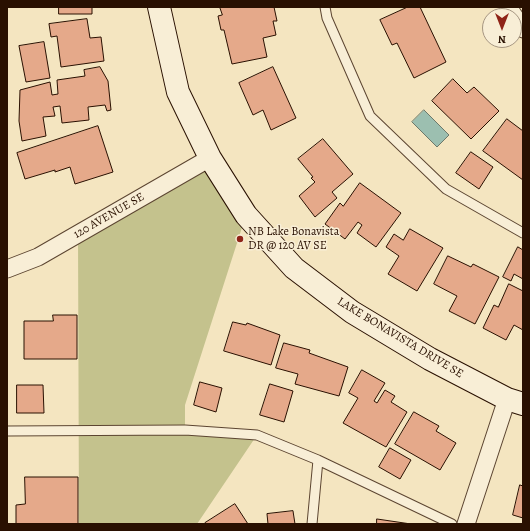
<!DOCTYPE html>
<html>
<head>
<meta charset="utf-8">
<style>
	body { margin:0 }
	#map { position:relative; width:530px; height:531px; overflow:hidden; background:#f4e5c0; font-family:Alegreya,serif }
	canvas { display:block }
	.frame { position:absolute; inset:0; border:8px solid #291001; pointer-events:none }
	.north { position:absolute; left:482px; top:8px; width:40px; height:40px; box-sizing:border-box; background:#f8eed6; border:1px solid #a59581; border-radius:50%; rotate:180deg; font-size:11px; font-weight:700; line-height:16px; text-align:center; color:#291001 }
	.north::after { content:''; display:block; margin:auto; width:14px; height:18px; background:#8f2418; clip-path:polygon(50% 0,100% 100%,50% 72%,0 100%) }
</style>
</head>
<body>
<div id="map">
<canvas width="530" height="531"></canvas>
<div class="frame"></div>
<div class="north">N</div>
</div>
<script>
const g = document.querySelector('canvas').getContext('2d');
g.lineJoin = 'round';
function paint(path, color) {
  g.fillStyle = color;
  g.fill(path, 'evenodd');
}
function trace(path, color, width, dash) {
  g.strokeStyle = color;
  g.lineWidth = width;
  g.lineCap = dash ? 'butt' : 'round';
  g.setLineDash(dash || []);
  g.stroke(path);
}
function drawText(font, color, halo, rows, align = 'center') {
  g.font = font + ' Alegreya,serif';
  g.lineWidth = 3;
  g.setLineDash([]);
  g.textBaseline = 'middle';
  g.strokeStyle = halo;
  g.fillStyle = color;
  for (const [text, x, y, turn = 0] of rows) {
    g.save();
    g.translate(x, y);
    g.rotate((+turn || 0) * Math.PI / 180);
    g.textAlign = isNaN(turn) ? turn : align;
    if (halo) g.strokeText(text, 0, 0);
    g.fillText(text, 0, 0);
    g.restore();
  }
}
paint(new Path2D(`
	M210 158 246 215 185 405V430L257 435 197 524H79L78 234Z`), '#c4c28d');
const water = new Path2D(`
	M424 110 449 135 437 147 412 122Z`);
paint(water, '#9cbfb0');
trace(water, '#6e796a', 1);
const building = new Path2D(`
	M59 7H92V14H59Z
	M220 7H274L277 21H273L276 35 263 38 267 57 232 64 224 30H221L218 16 222 15Z
	M408 7H420L446 62 414 78 397 43 392 45 380 20Z
	M87 19 90 38 101 37 104 61 61 67 57 36 51 37 49 24Z
	M44 42 50 78 26 82 19 46Z
	M100 67 108 81 111 110 107 111 105 105 88 107 89 120 62 123 60 106 53 107 55 116 43 117 46 136 22 141 19 121 20 90 50 82 52 95 58 94 57 80 85 76 84 70Z
	M273 67 296 118 271 130 263 110 253 115 239 83Z
	M453 79 467 93 474 87 499 111 471 139 432 101Z
	M507 119 523 131V180L483 151Z
	M98 126 113 172 75 184 70 167 55 172V170L25 179 17 153Z
	M323 139 353 174 332 192 337 198 315 217 299 196 315 182 311 178 313 177 298 159Z
	M471 152 493 167 479 189 456 173Z
	M360 183 401 213 376 247 357 233 362 225 358 222 345 239 325 224 340 203 343 206Z
	M410 229 443 248 417 291 388 274 399 256 386 247 394 234 403 240Z
	M518 247 523 250V279L514 274 511 281 503 277Z
	M448 256 471 267 473 264 499 277 475 324 449 311 457 296 434 284Z
	M509 284 523 291V330L514 325 506 340 483 328 494 305 498 307Z
	M53 315H77V359H24V321H53Z
	M233 322 246 325 247 323 280 335 271 365 224 351Z
	M284 343 310 350 309 353 348 367 339 396 295 384 298 374 276 368Z
	M362 370 385 383 374 401 377 403 385 390 395 396 391 402 407 412 386 447 343 423 358 398 349 393Z
	M200 382 222 388 216 412 194 405Z
	M270 384 293 391 284 422 260 415Z
	M17 385H43L44 413H17Z
	M414 412 439 426 436 431 456 443 440 470 395 444Z
	M390 448 411 460 400 479 379 467Z
	M25 477H78V524H16V505L25 504Z
	M520 485 523 486V518L513 515Z
	M235 504 248 524H205V523Z
	M293 511 295 524H268L267 514Z
	M377 519 411 524H377Z`);
paint(building, '#e5a98a');
trace(building, '#291001', 1);
const lane = new Path2D(`
	M325 7 327 18 370 116 446 189 523 233
	M7 431 185 430 257 435 318 460 452 524
	M312 524 318 460`);
const street = new Path2D(`
	M508 7 523 29
	M7 269 38 257 210 158
	M466 524 507 399`);
const secondary = new Path2D(`
	M159 7 178 92 210 158 246 215 294 268 352 312 430 359 507 399 523 404`);
trace(lane, '#5c4531', 11);
trace(street, '#5c4531', 19);
trace(secondary, '#291001', 24);
trace(lane, '#f8eed6', 9);
trace(street, '#f8eed6', 17);
trace(secondary, '#f8eed6', 22);
for (const [x, y, r, color] of [
	[240,239,4,"#8f2418"]
]) {
  const dot = new Path2D();
  dot.arc(x, y, r, 0, 2 * Math.PI);
  g.fillStyle = color;
  g.fill(dot);
  trace(dot, '#f8eed6', 1.5);
}
drawText('12px', '#291001', '#f8eed6', [
	["120 AVENUE SE",109,216,-30],
	["LAKE BONAVISTA DRIVE SE",400,338,31]
]);
drawText('12px', '#291001', '#f8eed6', [
	["NB Lake Bonavista",248,232],
	["DR @ 120 AV SE",248,246]
], 'left');
</script>
</body>
</html>
